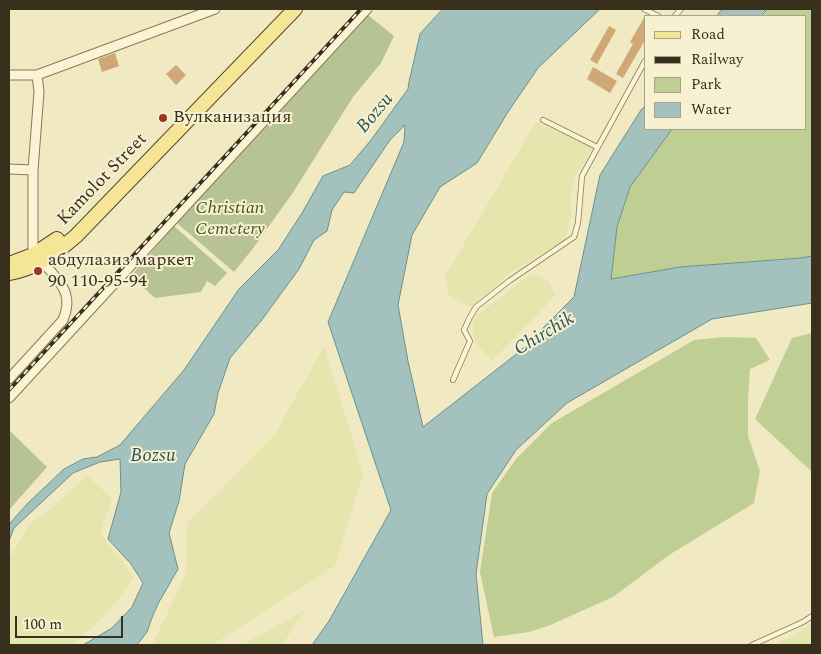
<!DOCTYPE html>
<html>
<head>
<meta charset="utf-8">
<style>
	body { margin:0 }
	#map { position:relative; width:821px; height:654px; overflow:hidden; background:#f0e9c1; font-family:Spectral,serif }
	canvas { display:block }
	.frame { position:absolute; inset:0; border:10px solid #392f1d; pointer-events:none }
	.legend { position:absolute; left:644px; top:15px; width:162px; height:115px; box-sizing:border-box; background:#f7f1d1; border:1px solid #aba389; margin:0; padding:6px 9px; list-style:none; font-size:15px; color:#392f1d }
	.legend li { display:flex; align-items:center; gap:10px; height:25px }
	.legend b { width:25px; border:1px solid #aba389 }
	.scale { position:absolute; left:15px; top:616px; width:108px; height:22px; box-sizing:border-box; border:2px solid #392f1d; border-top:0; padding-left:6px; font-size:15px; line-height:18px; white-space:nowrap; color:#392f1d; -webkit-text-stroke:4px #f7f1d1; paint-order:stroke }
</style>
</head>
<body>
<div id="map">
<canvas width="821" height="654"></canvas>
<div class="frame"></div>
<ul class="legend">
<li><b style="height:6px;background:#f5e596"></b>Road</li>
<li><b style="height:6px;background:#392f1d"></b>Railway</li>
<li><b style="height:14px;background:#bfcf94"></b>Park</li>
<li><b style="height:14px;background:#a4c2bd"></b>Water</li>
</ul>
<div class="scale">100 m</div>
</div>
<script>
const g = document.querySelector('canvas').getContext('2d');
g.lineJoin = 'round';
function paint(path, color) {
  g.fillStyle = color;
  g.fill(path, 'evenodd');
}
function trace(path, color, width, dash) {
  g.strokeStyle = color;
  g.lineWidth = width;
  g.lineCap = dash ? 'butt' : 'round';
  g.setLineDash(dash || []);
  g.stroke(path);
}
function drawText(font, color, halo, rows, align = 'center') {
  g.font = font + ' Spectral,serif';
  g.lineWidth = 4;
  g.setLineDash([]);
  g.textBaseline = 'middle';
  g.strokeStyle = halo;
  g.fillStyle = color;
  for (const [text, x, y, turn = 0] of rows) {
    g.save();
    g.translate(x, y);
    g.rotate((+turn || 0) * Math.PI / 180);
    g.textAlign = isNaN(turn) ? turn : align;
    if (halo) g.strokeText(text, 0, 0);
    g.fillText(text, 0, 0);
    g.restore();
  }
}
paint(new Path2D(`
	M536 122 593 148 575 177 570 198 572 212 566 239 510 273 471 307 449 296 445 276Z
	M533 274 547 280 556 295 492 361 475 342 472 326 476 316 523 280Z
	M324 346 363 474 335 566 212 645H152L186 574 187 523 218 493 275 434Z
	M87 475 112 499 100 533 134 578 115 604 89 631 71 645H9V559L30 523 54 506Z
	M305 610 282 645H242Z
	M812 624V645H771L788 638Z`), '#e6e5ae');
paint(new Path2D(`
	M769 9H812V256L801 258 680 267 611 279 617 227 630 187 672 129H805V16H762Z
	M812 333V472L755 419 792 338Z
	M725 337 756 338 770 360 750 369 748 399V436L760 471 754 503 669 555 613 597 548 626 529 632 494 637 480 572 492 493 516 459 552 423 694 340Z`), '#bfcf94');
paint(new Path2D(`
	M368 15 394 36 381 63 353 97 292 194 254 247 234 272 177 223Z
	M174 226 227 273 215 286 207 281 201 292 155 298 131 276Z
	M9 430 47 467 9 510Z`), '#b7c394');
const water = new Path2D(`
	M443 9H600L538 68 508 112 477 163 440 187 412 235 398 305 408 361 423 427 519 352 574 297 600 175 641 110 645 106V129H672L630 187 617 227 611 279 680 267 801 258 812 256V303L712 319 567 403 516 450 487 494 476 574 483 645H312L329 621 391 510 328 322 404 142 405 125 390 140 354 193 344 192 332 210 327 231 314 240 299 269 261 321 230 358 218 393 214 414 185 464 179 501 169 533 178 569 159 602 153 615 147 632 137 645H83L112 628 132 607 143 583 131 564 108 539 121 492 120 459 100 462 73 473 14 528 9 541V526L11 522 28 503 64 469 83 459 97 457 120 445 184 370 239 289 278 250 302 213 323 176 350 165 371 140 408 89 409 82 420 34Z
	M722 9H768L761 16H717Z`);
paint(water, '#a4c2bd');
trace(water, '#6a918d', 1);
paint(new Path2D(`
	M645 16V40L623 78 616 74 633 44 630 42Z
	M609 26 616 30 597 64 590 60Z
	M115 53 119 66 102 72 98 59Z
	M176 65 186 75 176 85 166 74Z
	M593 67 617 81 610 93 587 79Z`), '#d0a875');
const lane = new Path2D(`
	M644 9 658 16
	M675 16 681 9
	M543 120 597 147
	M453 380 470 341 464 330 469 319 476 307 509 281 574 237 578 223 582 176 645 61
	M752 645 803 622 812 616`);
const street = new Path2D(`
	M9 75H37L215 9
	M9 169 33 170
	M33 255V170L39 92 37 75
	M9 379 63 320C75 292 58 281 42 261
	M9 398 367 9`);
const primary = new Path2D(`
	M9 264 33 255 57 239
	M9 273C35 269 56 253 76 236L295 9`);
trace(lane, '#8a7a57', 6);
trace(street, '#8a7a57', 11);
trace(primary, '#58472c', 16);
trace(lane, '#faf4d4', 4.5);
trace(street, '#faf4d4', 9);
trace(primary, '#f5e596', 14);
const rail = new Path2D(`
	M9 390 361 9`);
trace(rail, '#392f1d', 4);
trace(rail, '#f7f1d1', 2, [5.5]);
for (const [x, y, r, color] of [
	[163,118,5,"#9c3524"],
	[38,271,5,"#9c3524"]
]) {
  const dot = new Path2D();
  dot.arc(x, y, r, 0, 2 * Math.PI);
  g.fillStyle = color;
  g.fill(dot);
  trace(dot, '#f7f1d1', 2);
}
drawText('18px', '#392f1d', '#f7f1d1', [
	["Вулканизация",173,118],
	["абдулазиз маркет",48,261],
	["90 110-95-94",48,282]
], 'left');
drawText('18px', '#392f1d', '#f7f1d1', [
	["Kamolot Street",103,180,-46]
]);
drawText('italic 18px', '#425722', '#f7f1d1', [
	["Christian",230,209],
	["Cemetery",230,230]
]);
drawText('italic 19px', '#2b565a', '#f7f1d1', [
	["Bozsu",376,114,-50],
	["Chirchik",545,335,-31],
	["Bozsu",153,457]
]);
</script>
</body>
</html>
